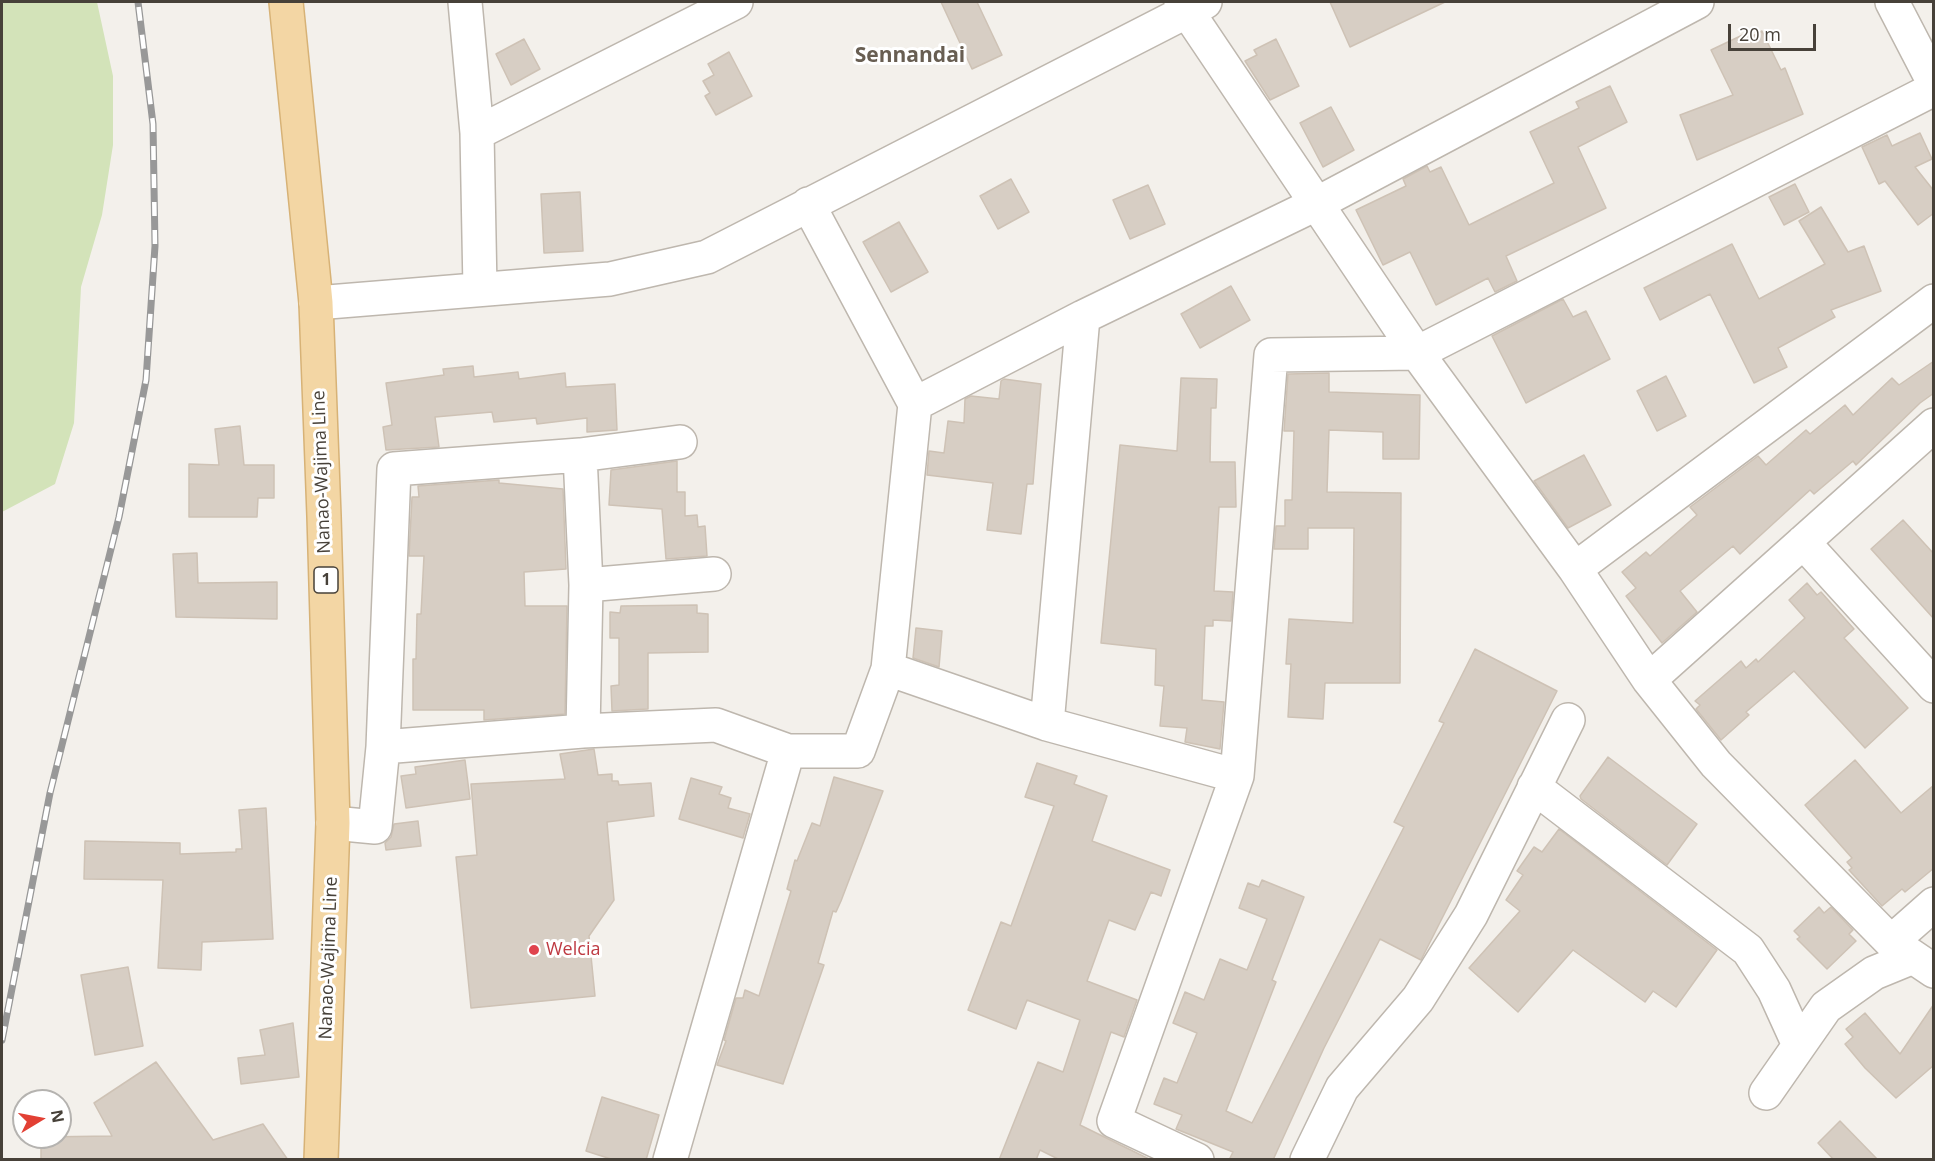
<!DOCTYPE html>
<html>
<head>
<meta charset="utf-8">
<style>
	body { margin:0 }
	#map { position:relative; width:1935px; height:1161px; overflow:hidden; background:#f3f0eb; font-family:"Open Sans",sans-serif }
	canvas { display:block }
	.frame { position:absolute; inset:0; border:3px solid #474139; pointer-events:none }
	.north { position:absolute; left:12px; top:1089px; width:60px; height:60px; box-sizing:border-box; background:#fff; border:2px solid #b5b3b0; border-radius:50%; rotate:80deg; font-size:16px; font-weight:700; line-height:24px; text-align:center; color:#474139 }
	.north::after { content:''; display:block; margin:auto; width:21px; height:27px; background:#e24034; clip-path:polygon(50% 0,100% 100%,50% 72%,0 100%) }
	.scale { position:absolute; left:1728px; top:24px; width:88px; height:27px; box-sizing:border-box; border:3px solid #474139; border-top:0; padding-left:8px; font-size:18px; line-height:21px; white-space:nowrap; color:#474139; -webkit-text-stroke:4px #fff; paint-order:stroke }
</style>
</head>
<body>
<div id="map">
<canvas width="1935" height="1161"></canvas>
<div class="frame"></div>
<div class="north">N</div>
<div class="scale">20 m</div>
</div>
<script>
const g = document.querySelector('canvas').getContext('2d');
g.lineJoin = 'round';
function paint(path, color) {
  g.fillStyle = color;
  g.fill(path, 'evenodd');
}
function trace(path, color, width, dash) {
  g.strokeStyle = color;
  g.lineWidth = width;
  g.lineCap = dash ? 'butt' : 'round';
  g.setLineDash(dash || []);
  g.stroke(path);
}
function drawText(font, color, halo, rows, align = 'center') {
  g.font = font + ' "Open Sans",sans-serif';
  g.lineWidth = 6;
  g.setLineDash([]);
  g.textBaseline = 'middle';
  g.strokeStyle = halo;
  g.fillStyle = color;
  for (const [text, x, y, turn = 0] of rows) {
    g.save();
    g.translate(x, y);
    g.rotate((+turn || 0) * Math.PI / 180);
    g.textAlign = isNaN(turn) ? turn : align;
    if (halo) g.strokeText(text, 0, 0);
    g.fillText(text, 0, 0);
    g.restore();
  }
}
paint(new Path2D(`
	M2 2H97L113 76V145L102 215 81 287 74 423 55 484 2 512Z`), '#d3e3b9');
const building = new Path2D(`
	M941 2H977L1002 55 972 69Z
	M1330 2H1445L1350 47Z
	M1751 31 1753 36 1762 31 1781 70 1785 68 1803 114 1697 160 1680 115 1733 95 1711 50Z
	M524 39 540 69 511 85 496 54Z
	M1276 39 1299 86 1270 100 1245 61 1257 55 1254 50Z
	M729 52 752 96 716 115 705 96 710 93 703 81 714 75 708 64Z
	M1610 86 1627 122 1578 147 1606 208 1506 256 1517 281 1495 292 1488 278 1436 305 1410 252 1383 265 1356 210 1406 186 1403 179 1427 166 1430 172 1441 167 1469 225 1554 183 1530 132 1579 108 1576 102Z
	M1331 107 1354 150 1323 167 1300 123Z
	M1920 133 1932 159 1915 167 1934 191V213L1918 225 1885 181 1879 184 1862 147 1887 135 1892 146Z
	M1011 179 1029 212 998 229 980 196Z
	M1795 184 1809 212 1784 225 1769 197Z
	M1148 185 1165 224 1130 239 1113 200Z
	M580 192 583 251 544 253 541 194Z
	M1821 207 1848 252 1864 246 1881 291 1831 310 1835 317 1778 348 1787 367 1754 383 1710 294 1660 320 1644 288 1732 244 1759 299 1825 264 1799 221Z
	M899 222 928 272 891 292 863 242Z
	M1231 286 1250 320 1200 348 1181 314Z
	M1563 299 1573 317 1586 311 1610 359 1526 403 1492 336Z
	M1934 361V393L1920 403 1856 465 1853 461 1814 494 1810 490 1740 554 1733 546 1680 591 1697 612 1662 643 1626 596 1636 588 1622 572 1646 552 1650 556 1697 515 1690 507 1758 456 1766 465 1806 430 1810 434 1845 405 1853 415 1892 378 1899 385Z
	M473 366 474 377 518 372 519 379 565 373 566 387 615 384 617 430 587 432V418L537 424 536 418 494 422 492 412 435 417 439 447 386 450 383 427 392 425 386 383 444 375 443 369Z
	M1329 373V392L1420 395 1419 459H1383V432L1329 430 1327 492 1401 493 1400 683H1325L1323 719 1288 717 1291 664H1286L1289 619 1353 623 1354 528H1308V549H1274L1276 526H1285V500H1292L1294 431H1284L1288 374Z
	M1666 376 1686 416 1657 431 1637 391Z
	M1181 378 1217 379 1216 408H1211L1210 462H1235L1236 507H1219L1214 591 1233 592 1231 621 1213 620V626H1205L1202 700 1224 702 1220 749 1185 742 1187 728 1160 726 1164 686 1155 685 1156 649 1101 643 1120 445 1177 451Z
	M1004 379 1041 384 1033 484H1027L1021 534 987 530 993 483 927 475 929 451 944 453 948 421 964 423 965 399 971 396 999 399 1001 381Z
	M240 426 244 465H274V498H258L257 517H189V464L219 465 215 429Z
	M1584 455 1611 505 1568 528 1534 481Z
	M677 461V492H685V516L697 515 698 527 705 526 707 556 666 559 662 509 609 505 611 470Z
	M499 480V483L563 489 566 569 524 572 525 606H567L565 714 484 720V710H413V659H416L417 614H421L424 556H409L412 497H419L418 486Z
	M1903 520 1934 554V619L1871 549Z
	M197 553 198 583 277 582V619L176 617 173 554Z
	M1807 583 1817 595 1821 592 1854 629 1844 638 1908 708 1865 748 1794 671 1746 712 1749 715 1721 740 1696 709 1700 705 1695 701 1741 661 1746 668 1756 659 1758 662 1805 618 1789 600Z
	M697 605V613L708 614V652L648 653V709L612 711 611 686 619 685V638H610V612L620 613 621 606Z
	M916 628 942 631 939 667 913 658Z
	M1475 649 1557 691 1421 960 1380 939 1324 1048 1273 1160H1229L1233 1152 1176 1129 1182 1115 1154 1104 1164 1078 1177 1083 1197 1033 1173 1023 1185 992 1204 1000 1220 959 1247 970 1267 919 1239 908 1248 883 1259 887 1262 880 1304 897 1272 980 1276 982 1226 1111 1252 1123 1404 827 1394 822 1444 723 1439 721Z
	M594 749 598 775 612 774V781H618L619 785 651 783 654 816 607 822 614 900 589 936 595 996 471 1008 456 857 477 855 471 784 565 779 560 754Z
	M1608 757 1697 824 1667 865 1581 799 1580 796Z
	M465 760 470 799 406 808 401 776 416 774 415 767Z
	M1855 760 1901 813 1934 785V868L1905 892 1902 889 1882 906 1849 870 1852 868 1847 862 1852 858 1805 805Z
	M1037 763 1077 776 1074 784 1107 796 1092 841 1170 870 1161 896 1151 892 1135 930 1109 920 1087 981 1137 1000 1124 1037 1111 1032 1080 1125 1151 1160H1060L1040 1150 1036 1160H999L1038 1062 1063 1072 1080 1020 1027 1000 1016 1029 968 1010 1001 922 1011 926 1054 806 1025 797Z
	M834 777 883 791 841 901 836 912 833 911 818 963 824 965 783 1084 717 1065 726 1041 724 1040 736 998H743L745 990 759 996 791 891 787 889 795 860 797 861 812 823 820 826Z
	M691 778 722 787 719 794 731 798 728 808 750 814 743 838 679 819Z
	M266 808 273 939 202 942 201 970 158 968 163 880 84 879 85 841 180 843V854L236 852V849H242L239 810Z
	M418 821 421 846 386 850 385 843 391 837 394 824Z
	M1559 829 1717 950 1676 1007 1653 991 1645 1002 1573 950 1518 1012 1469 968 1520 911 1506 900 1523 875 1517 871 1534 847 1542 852Z
	M1819 907 1824 913 1831 907 1853 930 1849 934 1856 941 1827 969 1797 939 1800 937 1794 931Z
	M128 967 143 1046 95 1055 81 975Z
	M1934 1004V1065L1896 1098 1865 1068 1845 1044 1853 1037 1846 1029 1865 1013 1900 1054Z
	M293 1023 299 1077 241 1084 238 1058 265 1055 260 1030Z
	M156 1062 213 1140 263 1124 288 1160H41V1137L112 1136 94 1103Z
	M602 1097 659 1115 646 1160H614L586 1151Z
	M1840 1121 1878 1160H1834L1818 1143Z`);
paint(building, '#d7cec4');
trace(building, '#cec2b5', 1.5);
const minor = new Path2D(`
	M465 2 477 133 480 289
	M1181 2 1417 353 1575 569 1649 680 1716 764 1891 942 1934 971
	M1892 2 1934 83
	M477 133 736 2
	M316 303 610 279 707 257 1205 2
	M915 404 1083 317 1318 203 1697 2
	M580 455 680 442
	M1803 542 1934 686
	M1575 569 1934 301
	M586 585 714 574
	M888 669 1047 724 1237 776
	M1649 680 1934 425
	M1047 724 1083 317
	M583 731 716 725 788 751H858L888 669 915 404 808 204
	M1534 787 1748 950 1774 990 1799 1045
	M333 823 375 827 383 747 583 731 586 585 580 455 394 469 383 747
	M1891 942 1934 904
	M1766 1093 1826 1007 1874 973 1913 957
	M670 1160 788 751
	M1197 1160 1114 1121 1237 776 1271 355 1417 353 1934 89
	M1307 1160 1342 1088 1418 999 1471 915 1568 720`);
const major = new Path2D(`
	M286 2 316 303 324 516 333 823 321 1160`);
trace(minor, '#beb7ae', 36);
trace(major, '#d7b276', 36);
trace(minor, '#fff', 33);
trace(major, '#f3d6a4', 33);
const rail = new Path2D(`
	M2 1040 50 793 119 517 146 380 155 246 153 124 138 2`);
trace(rail, '#989898', 7);
trace(rail, '#fff', 4.5, [14]);
for (const [x, y, r, color] of [
	[534,950,6,"#e0444e"]
]) {
  const dot = new Path2D();
  dot.arc(x, y, r, 0, 2 * Math.PI);
  g.fillStyle = color;
  g.fill(dot);
  trace(dot, '#fff', 2);
}
for (const [x, y, w] of [
	[326,580,24]
]) {
  const box = new Path2D();
  box.roundRect(x - w / 2, y - 13, w, 26, 4.5);
  g.fillStyle = '#fff';
  g.fill(box);
  trace(box, '#474139', 1.5);
}
drawText('bold 16px', '#474139', null, [
	["1",326,580]
]);
drawText('18px', '#474139', '#fff', [
	["Nanao-Wajima Line",322,472,-92],
	["Nanao-Wajima Line",329,958,-88]
]);
drawText('18px', '#be3a42', '#fff', [
	["Welcia",546,950]
], 'left');
drawText('bold 21px', '#685e52', '#fff', [
	["Sennandai",910,56]
]);
</script>
</body>
</html>
